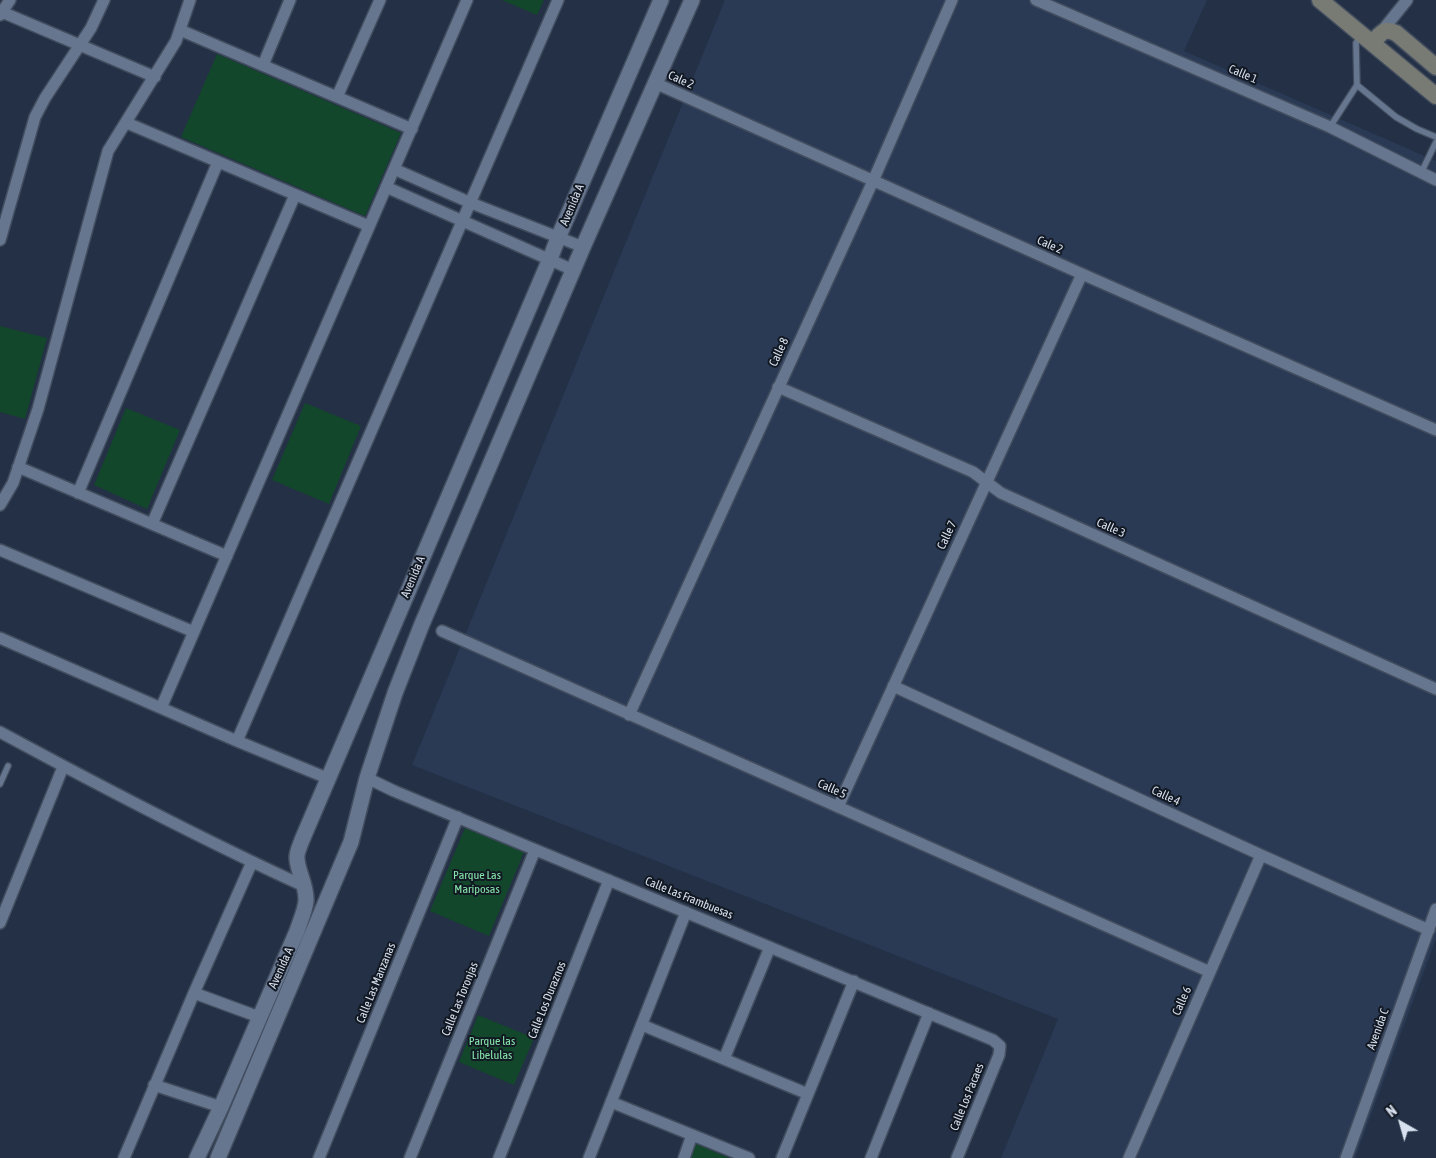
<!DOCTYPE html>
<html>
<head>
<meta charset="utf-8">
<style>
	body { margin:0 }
	#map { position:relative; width:1436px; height:1158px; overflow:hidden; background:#233045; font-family:"Asap Condensed",sans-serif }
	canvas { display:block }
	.north { position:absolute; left:1376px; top:1098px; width:50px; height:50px; -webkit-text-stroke:4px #121822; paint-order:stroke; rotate:322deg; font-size:14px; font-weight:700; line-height:20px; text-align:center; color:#d7e0ee }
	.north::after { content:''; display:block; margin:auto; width:18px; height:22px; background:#d7e0ee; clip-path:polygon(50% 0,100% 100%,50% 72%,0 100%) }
</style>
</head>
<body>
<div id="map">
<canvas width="1436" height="1158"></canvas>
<div class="north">N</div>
</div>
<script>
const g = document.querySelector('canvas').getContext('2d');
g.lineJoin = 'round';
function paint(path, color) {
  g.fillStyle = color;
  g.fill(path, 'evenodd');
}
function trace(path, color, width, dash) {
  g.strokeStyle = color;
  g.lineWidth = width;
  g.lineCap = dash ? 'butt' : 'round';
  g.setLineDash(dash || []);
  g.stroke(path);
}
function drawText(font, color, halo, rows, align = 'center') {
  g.font = font + ' "Asap Condensed",sans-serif';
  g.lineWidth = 4;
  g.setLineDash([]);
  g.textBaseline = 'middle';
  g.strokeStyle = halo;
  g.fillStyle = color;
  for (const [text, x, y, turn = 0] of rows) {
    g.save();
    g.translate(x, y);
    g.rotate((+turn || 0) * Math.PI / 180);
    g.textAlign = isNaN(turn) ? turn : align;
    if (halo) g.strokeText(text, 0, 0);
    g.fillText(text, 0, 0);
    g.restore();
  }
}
paint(new Path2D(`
	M725 0H1207L1184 51 1436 161V939L1355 1158H1001L1058 1019 412 765Z`), '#2a3a55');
paint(new Path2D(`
	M502 0H544L537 15Z
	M217 54 401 133 365 216 181 137Z
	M0 326 47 338 25 419 0 412Z
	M305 403 361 426 329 504 272 480Z
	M126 408 180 430 147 509 94 485Z
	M465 828 524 852 489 936 430 911Z
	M478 1015 534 1038 514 1085 459 1062Z
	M696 1144 729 1158H690Z`), '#13472b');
const service = new Path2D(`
	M1357 85 1396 117 1417 129 1436 137
	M1330 127 1357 85 1356 43 1360 36
	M1421 173 1436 142
	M0 784 8 766`);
const minor = new Path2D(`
	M1036 0 1330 127 1436 180
	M2 12 155 77
	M0 15 10 0
	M180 30 412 129
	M1382 31 1407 0
	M263 65 290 0
	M655 83 1082 274 1436 430
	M337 97 380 0
	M127 123 369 226
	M394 169 471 203 583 247
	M386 187 573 270
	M0 240 35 117 45 98 91 28 104 0
	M778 387 973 472 1001 493 1436 689
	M18 467 227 556
	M78 493 218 162
	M0 505 13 483 38 409 108 151 176 41 190 0
	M152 524 295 195
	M0 550 194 632
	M442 631 1210 972
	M0 638 237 741 327 778
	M893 686 1261 855 1429 930
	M161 708 467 0
	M629 715 873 181 952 0
	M0 732C100 786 201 839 304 886
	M237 741 558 0
	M367 778 394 791 993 1040 1000 1046 999 1055 957 1158
	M838 807 1082 274
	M0 923 63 767
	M194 993 259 1017
	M642 1025 808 1094
	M724 1059 770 947
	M154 1085 221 1107
	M611 1102 749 1158
	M124 1158 194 993 252 862
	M319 1158 458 817
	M410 1158 535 850
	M499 1158 609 880
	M589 1158 686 912
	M684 1158 692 1135
	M782 1158 854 981
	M871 1158 929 1013
	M1129 1158 1261 855
	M1346 1158 1436 909`);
const tertiary = new Path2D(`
	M197 1158 221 1107 297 931C300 922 305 911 306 901 307 886 298 873 297 859 296 853 300 846 302 840L550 259 558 238 661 0
	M218 1158 351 842 367 778 395 693 422 624 583 247 692 0`);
const secondary = new Path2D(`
	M1320 0 1436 96
	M1372 43C1381 34 1383 27 1396 33L1436 67`);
trace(service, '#414c5e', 8);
trace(minor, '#414c5e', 14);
trace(tertiary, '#414c5e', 18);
trace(secondary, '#414c5e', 19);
trace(service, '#67768f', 5.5);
trace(minor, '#67768f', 11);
trace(tertiary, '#67768f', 15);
trace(secondary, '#787a74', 16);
drawText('12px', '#d7e0ee', '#121822', [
	["Calle 1",1243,74,23],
	["Cale 2",681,80,24],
	["Avenida A",572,205,-67],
	["Cale 2",1050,245,24],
	["Calle 8",779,352,-65],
	["Calle 3",1111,528,24],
	["Calle 7",947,535,-65],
	["Avenida A",413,577,-67],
	["Calle 5",832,789,24],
	["Calle 4",1166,796,25],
	["Calle Las Frambuesas",689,898,22],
	["Avenida A",281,968,-66],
	["Calle Las Manzanas",376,983,-68],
	["Calle Las Toronjas",460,999,-68],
	["Calle Los Duraznos",547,1000,-68],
	["Calle 6",1182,1001,-66],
	["Avenida C",1378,1029,-70],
	["Calle Los Pacaes",967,1097,-68]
]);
drawText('12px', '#86e5ab', '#121822', [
	["Parque Las",477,875],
	["Mariposas",477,889],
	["Parque las",492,1041],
	["Libelulas",492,1055]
]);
</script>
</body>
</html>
